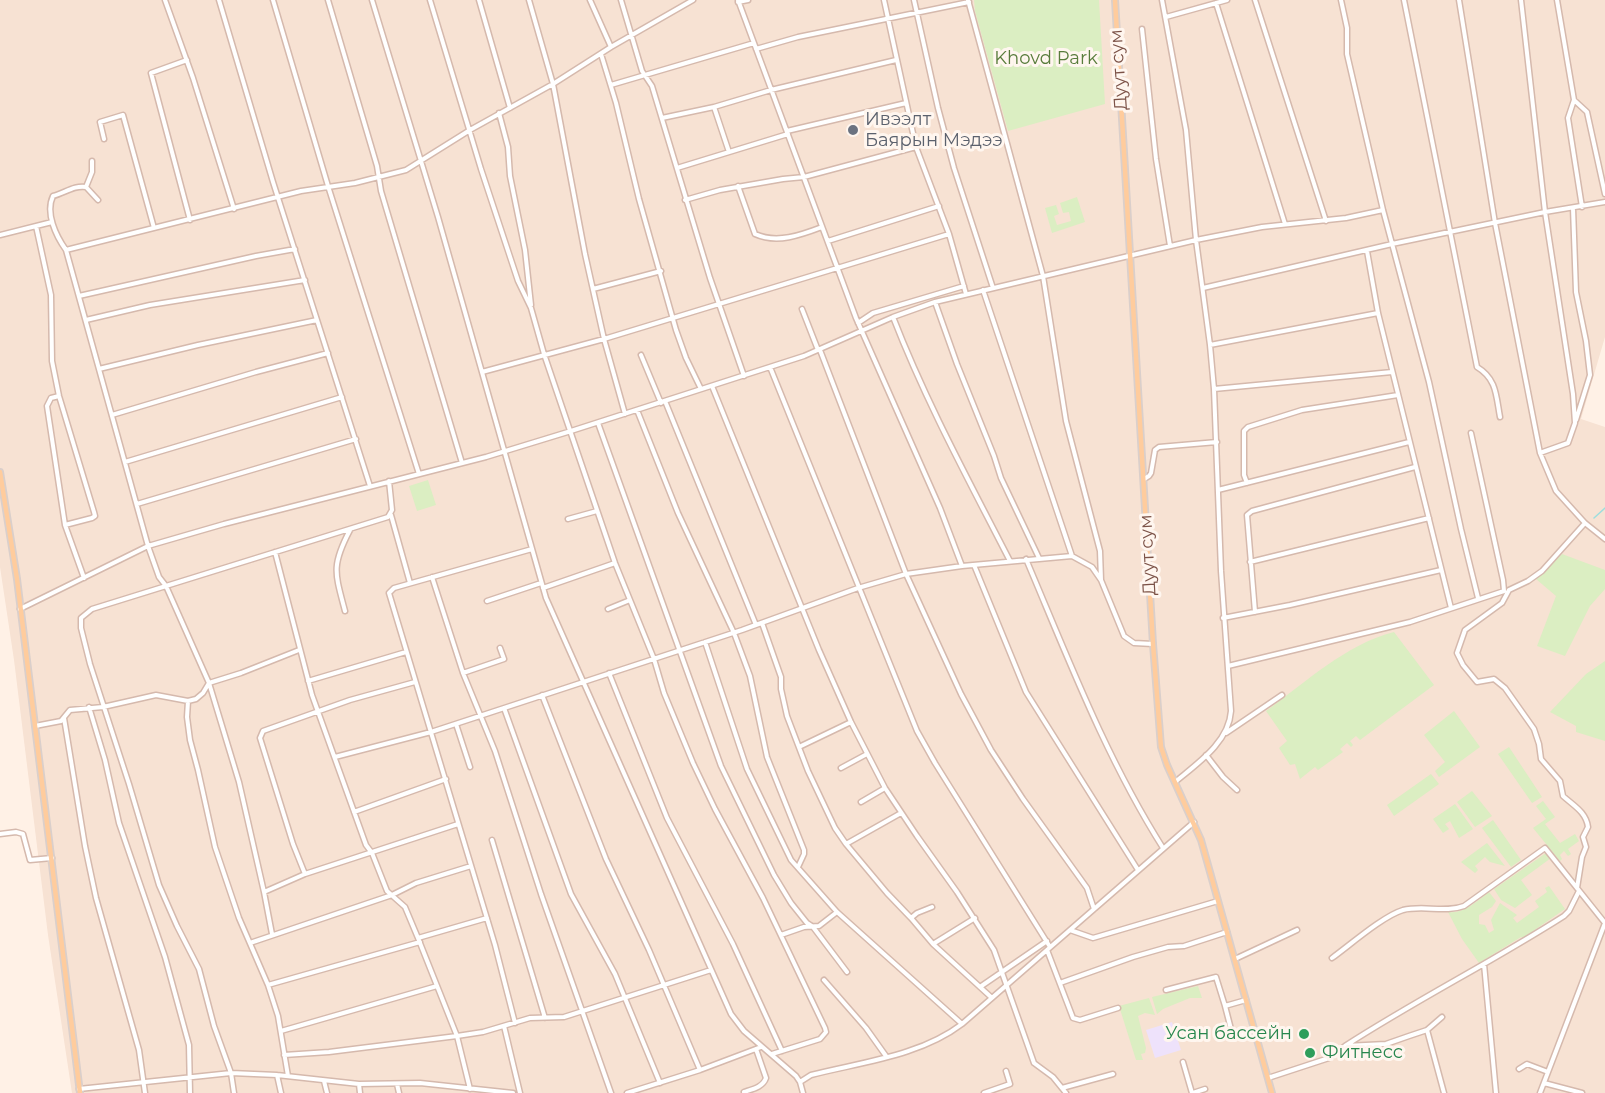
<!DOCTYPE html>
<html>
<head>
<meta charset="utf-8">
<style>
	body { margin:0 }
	canvas { display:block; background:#fff1e6 }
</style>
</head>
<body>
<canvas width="1605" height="1093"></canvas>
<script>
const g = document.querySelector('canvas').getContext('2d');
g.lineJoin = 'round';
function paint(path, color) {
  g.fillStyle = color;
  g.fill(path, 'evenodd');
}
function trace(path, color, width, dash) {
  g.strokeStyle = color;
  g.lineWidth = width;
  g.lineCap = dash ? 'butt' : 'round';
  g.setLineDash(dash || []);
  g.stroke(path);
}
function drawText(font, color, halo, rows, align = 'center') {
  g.font = font + ' Montserrat,sans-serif';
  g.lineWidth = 6;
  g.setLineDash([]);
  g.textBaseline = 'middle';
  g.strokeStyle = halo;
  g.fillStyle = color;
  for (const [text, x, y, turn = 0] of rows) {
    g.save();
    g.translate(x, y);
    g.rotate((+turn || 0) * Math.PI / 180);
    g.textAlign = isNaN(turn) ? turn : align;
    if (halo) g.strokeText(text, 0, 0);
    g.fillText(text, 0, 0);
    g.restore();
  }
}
paint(new Path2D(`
	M0 0H1605V337L1581 419 1605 427V1093H72L48 935 14 660 0 567Z`), '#f7e2d3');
paint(new Path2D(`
	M1172 1022 1181 1050 1155 1058 1146 1030Z`), '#eee2fb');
paint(new Path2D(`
	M974 0H1099L1105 104 1008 131 975 11Z
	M1077 197 1085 222 1052 233 1045 208 1056 205 1059 214 1054 216 1057 225 1071 221 1069 212 1063 213 1060 203Z
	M428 480 436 505 417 511 409 486Z
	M1562 554 1605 570V589L1590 606 1565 656 1537 646 1556 596 1536 579Z
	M1394 632 1434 685 1360 740 1356 736 1350 741 1353 745 1351 747 1347 743 1340 749 1343 752 1318 770 1315 767 1300 779 1295 764 1290 765 1279 748 1287 741 1266 711C1305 683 1346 644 1394 632Z
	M1605 661V741L1576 732V726L1550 712 1586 674Z
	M1454 711 1480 747 1439 777 1435 771 1445 762 1424 735Z
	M1509 747 1542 797 1532 803 1498 754Z
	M1431 774 1439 784 1394 816 1387 805Z
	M1472 791 1492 816 1475 827 1457 802Z
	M1543 801 1555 817 1545 824 1560 843 1575 834 1579 841 1568 849 1571 854 1568 856 1564 851 1560 855 1562 859 1560 861 1533 828 1546 819 1536 806Z
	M1455 804 1473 829 1459 838 1450 821 1445 824 1449 829 1443 833 1433 819Z
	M1493 820 1521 860 1511 867 1482 828Z
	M1487 843 1505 866 1490 862 1485 857 1475 866 1478 870 1475 873 1461 862Z
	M1546 853 1551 858 1521 880 1532 895 1515 908 1501 900 1494 889Z
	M1549 886 1565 909 1523 938 1521 937 1479 963 1462 939 1448 912C1464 914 1477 901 1489 892L1496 901 1492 907 1479 915V924L1485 925 1489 933 1494 930 1491 920 1500 903 1517 915 1513 918 1517 923 1539 907 1535 901 1547 892 1545 888Z
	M1198 986 1202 998H1190L1163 1009 1157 1014 1152 997Z
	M1149 998 1155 1015 1145 1013 1138 1016 1146 1048 1145 1053 1141 1054 1143 1060H1136L1119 1006Z`), '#dbeec2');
trace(new Path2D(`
	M1594 518 1605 508`), '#9ddede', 1.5);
const minor = new Path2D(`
	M165 0 193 78 234 209
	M219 0 273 182 370 486
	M273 0 328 186 419 474
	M328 0 377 166 381 191 462 463
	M372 0 438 217 546 598 731 1014 744 1031 796 1076 800 1082 803 1093
	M430 0 481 169 518 281 531 308 544 354 615 563 654 659 664 693 693 763 715 809 763 898 825 1028 826 1032 820 1039 772 1054
	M479 0 510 108
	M529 0 553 84 585 254 604 339 625 414
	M590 0 611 47
	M621 0 642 71 652 86 710 278 744 376
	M738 0 856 318 940 508 962 566
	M884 0 916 147 949 234 966 294
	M914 0 938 108 954 168 993 288
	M968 0 1043 276 1066 421 1100 551 1101 580 1124 636 1134 643 1153 644
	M1162 0 1186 130 1196 240 1262 227 1346 218 1383 210
	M1255 0 1326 221
	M1341 0 1347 28V54L1383 210 1429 382 1461 529 1478 598
	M1404 0 1477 367C1497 379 1496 396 1500 417
	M1459 0 1495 223 1540 453 1556 491 1585 523 1605 539
	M1521 0 1545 212 1573 394 1575 423 1568 443 1540 453
	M1557 0 1574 100 1587 112 1605 194
	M738 2 748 0
	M1216 3 1285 224
	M1166 17 1227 0
	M1142 29 1156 159 1170 246
	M756 49 798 37 969 2
	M601 54 616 103 639 199 676 330 686 358 701 389
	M187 60 151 73 190 220
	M611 85 754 43
	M1574 100 1568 118 1582 207
	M714 107 729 152
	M499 113 508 147 510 176 525 250 531 305
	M662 118 714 107 771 90 896 60
	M787 131 906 103
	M104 139 100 122 123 115 154 228
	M677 168 788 134
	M738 186 755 234C777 244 801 235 822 227
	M86 187 92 172V161
	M98 200 86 187C74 185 65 193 53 196 45 213 56 236 66 250L148 546 159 577 166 586 209 683 239 782 264 892 272 934
	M685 200 720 190 783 179 804 177 916 147
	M1573 208 1576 292 1586 341 1590 375 1576 420
	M36 226 51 295 52 361 59 396 94 512 95 516 92 518 65 525
	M0 235 52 222
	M828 241 939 206
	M66 250 301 191 355 183 406 170 470 130 553 84 611 47 693 0
	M1367 251 1378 313 1451 608
	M1203 288 1392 244 1545 212 1605 202
	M593 289 661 271
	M983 290 1072 556
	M79 296 256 256 295 249
	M935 302 957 364 994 456 1001 478 1039 558
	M802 309 818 350
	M893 317C926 402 969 481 1010 561
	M86 320 150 305 305 280
	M858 323 873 313 964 286
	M1210 345 1378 313
	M820 350 906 574 961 694 991 750 1023 799 1087 888 1094 909
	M641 355 661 403
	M770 367 917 731 935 763 1050 947
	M99 369 198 345 317 320
	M482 372 604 339 949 234
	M712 386 819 650 851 722 885 788 917 836 957 892 994 950 1034 1063 1053 1077 1066 1093
	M1214 389 1392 372
	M59 396 51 398 47 406 65 525 84 578
	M665 401 756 625
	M637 410 678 513 734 633 750 676 767 757 804 850V854L798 867
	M112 415 256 372 328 353
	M598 423 721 766 774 875 791 903 807 923 813 927 847 972
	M125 462 342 397
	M1144 479 1149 476 1151 473 1155 450 1159 447 1217 442
	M1247 483 1244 475V431L1248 427 1302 410 1398 395
	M1218 490 1409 442
	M137 504 356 439
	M391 515 410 583
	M568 519 597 511
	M275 552 312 695 366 845 372 853 387 891 405 907 418 938 457 1036 470 1089
	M1026 559C1068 658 1106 758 1163 848
	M1250 562 1429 518
	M974 565 1026 692 1138 870
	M432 577 463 673 495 751 541 894 611 1093
	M543 588 615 563
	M487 601 541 583
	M20 609 148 546 224 524 486 457 571 431 804 356 893 317 935 302 1196 240 1210 345 1214 389 1221 571 1231 711C1229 742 1198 763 1175 782
	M608 609 630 600
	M345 611C335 573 331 566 350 530
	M1255 612 1247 515 1252 511 1415 467
	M1223 618 1290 605 1441 570
	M762 623 781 677V689L787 716 808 771 835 828 846 844 887 893 911 918 933 944 992 998
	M705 642 747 769 791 860 837 912 962 1024
	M1228 666 1410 622 1504 591 1503 580 1471 433
	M463 673 504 659 500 648
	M609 673 667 818 733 944 782 1051
	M308 681 406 652
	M542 695 606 859 649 950 700 1070
	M188 701 187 717 190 740 198 770 215 847 239 918 268 985 278 1016 288 1076
	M89 707 105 760 119 823 165 957 189 1045 190 1093
	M504 708 571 894 615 974 660 1083
	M64 718 85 846 96 898 139 1050 145 1093
	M456 724 470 767
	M35 726 61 721 70 710 103 707 156 695 188 701 196 699 203 693 209 683 241 673 299 650
	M1226 733 1282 695
	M799 747 851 722
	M1206 755 1223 777 1237 790
	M335 757 431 732 742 630 858 588 906 574 962 566 1072 556 1092 567 1101 580
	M841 768 867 754
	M861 802 885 788
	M354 812 446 779
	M0 834 16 832 23 834 30 860 52 858
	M492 840 545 1018
	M846 844 901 813
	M305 874 293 844 260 738 263 731 350 700 415 682
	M1577 888 1582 857 1586 847 1583 837 1588 827C1586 812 1574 806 1563 796L1560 781 1541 759 1539 744 1534 729 1505 688 1494 679 1477 682 1463 665 1457 653 1465 630 1502 603 1509 590 1528 581 1542 571 1585 523
	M264 892 305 874 458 824
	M911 918 917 913 932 907
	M1070 930 1093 938 1218 901
	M781 935 804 927 819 926 837 912
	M418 938 487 918
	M250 943 392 895 416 883 471 866
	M933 944 975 918
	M1047 950 1073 1018 1080 1020 1118 1008
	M1332 958C1350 945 1383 916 1403 910 1423 905 1445 913 1464 906L1545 848 1605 923
	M1235 959 1297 930
	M1484 964 1496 1093
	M824 980 866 1028 886 1056
	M1060 983 1133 957 1168 947 1184 946 1227 932
	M268 985 420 942
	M980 987 1047 941
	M1166 990 1216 977 1225 1006
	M1246 1000 1225 1006 1232 1033 1234 1035 1254 1030
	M515 1023 495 945 389 593 394 588 532 549
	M504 1026 520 1093
	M1427 1030 1444 1093
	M281 1031 437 986
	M1345 1046C1416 1000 1492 962 1564 916L1569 911 1579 891
	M284 1055 329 1052 457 1036 483 1032 530 1018 564 1017 711 970
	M1183 1062 1192 1093
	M1519 1069 1527 1064 1548 1072
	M277 1075 281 1093
	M1268 1078 1329 1058 1345 1046 1386 1044 1409 1036 1427 1030 1442 1017
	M324 1081 327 1093
	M800 1082 811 1075C862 1062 920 1056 962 1024L1194 822
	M1544 1083 1582 1093
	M359 1084 360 1093
	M397 1084 399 1093
	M1062 1088 1113 1074
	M79 1089 231 1073 277 1075 359 1084 420 1083 513 1093
	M744 1092C753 1089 763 1087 766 1078L756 1049
	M234 1093 231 1073 214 1026 199 969 177 926 159 885 129 784 90 664 81 628V618L92 609 388 517 392 510 389 481
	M627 1093 700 1070 761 1047
	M984 1093 1010 1084 1006 1071
	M1193 1093 1205 1089
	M1540 1093 1605 923`);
const major = new Path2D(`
	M1115 0 1153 644 1161 747 1167 765 1201 840 1272 1093
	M0 472 17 579 80 1093`);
trace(minor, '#d5b9ad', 7);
trace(major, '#dacfcb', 8);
trace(minor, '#fff', 4);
trace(major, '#ffcc9d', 4.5);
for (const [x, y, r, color] of [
	[853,130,6,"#6b7280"],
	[1304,1034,6,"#2e9e5b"],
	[1310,1053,6,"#2e9e5b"]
]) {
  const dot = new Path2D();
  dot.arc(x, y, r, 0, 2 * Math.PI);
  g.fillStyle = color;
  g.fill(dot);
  trace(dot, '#fff6ef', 2);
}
drawText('18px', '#587c3b', '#fff6ef', [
	["Khovd Park",1046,59]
]);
drawText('18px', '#7c5247', '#fff6ef', [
	["Дуут сум",1119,70,-94],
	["Дуут сум",1148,555,-93]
]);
drawText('18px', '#5b616d', '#fff6ef', [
	["Ивээлт",865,120],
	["Баярын Мэдээ",865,141]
], 'left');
drawText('18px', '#27864d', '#fff6ef', [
	["Усан бассейн",1292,1034],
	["Фитнесс",1322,1053,"left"]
], 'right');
</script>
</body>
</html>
